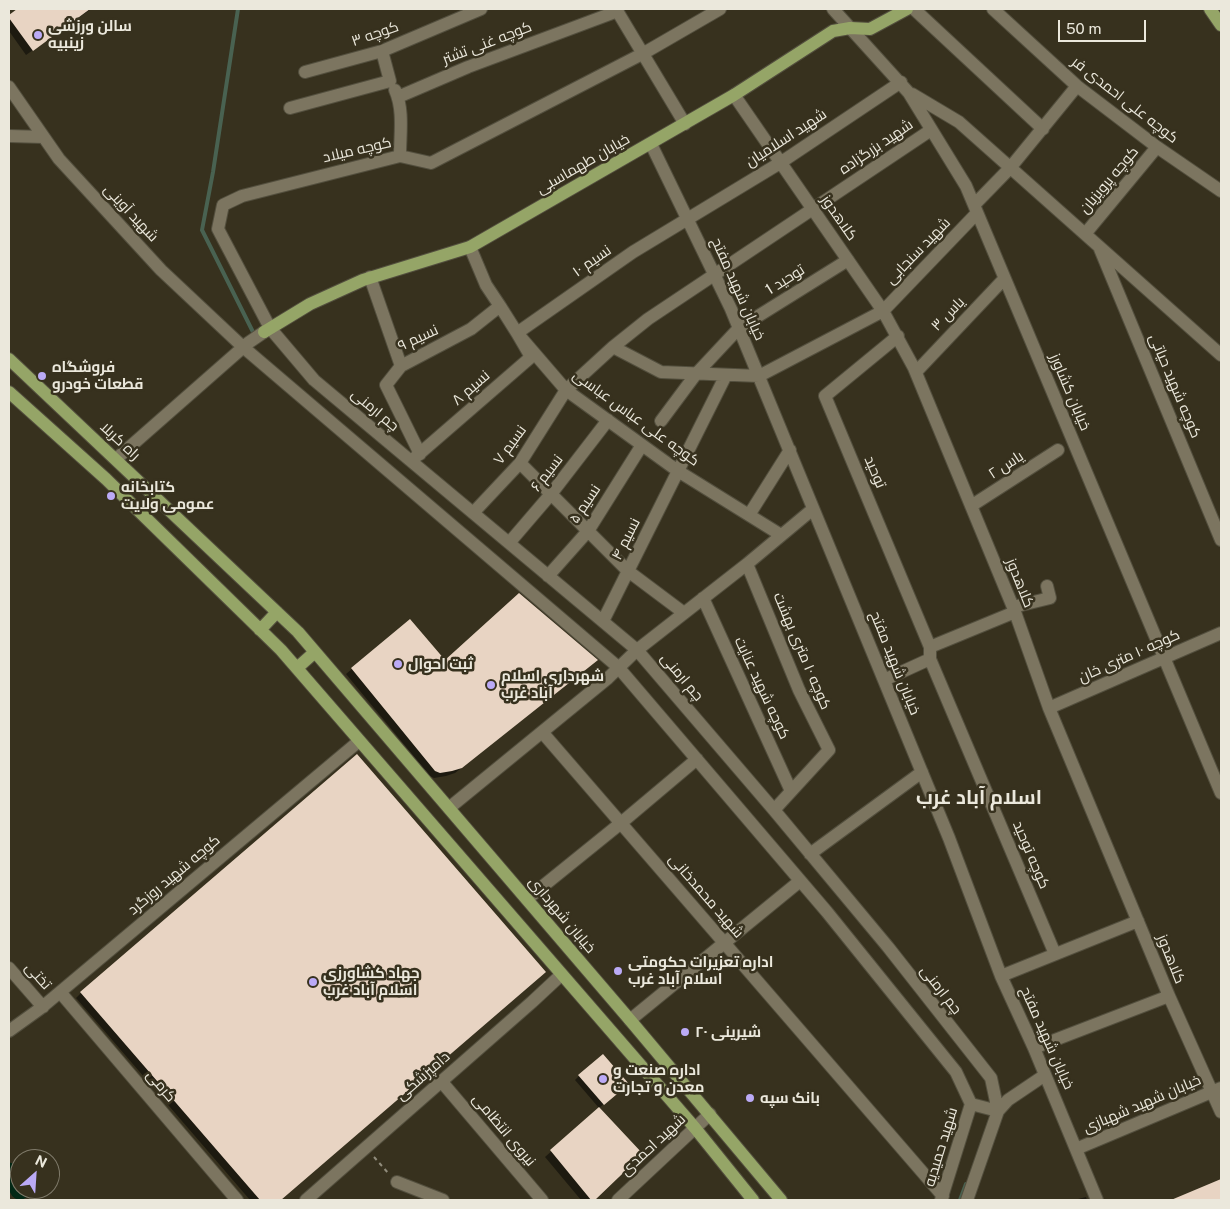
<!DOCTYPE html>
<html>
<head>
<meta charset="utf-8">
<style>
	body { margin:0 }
	#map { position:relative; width:1230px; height:1209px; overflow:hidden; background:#37311e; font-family:"Public Sans",sans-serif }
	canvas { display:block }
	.frame { position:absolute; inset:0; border:10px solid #ebe8dc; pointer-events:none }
	.north { position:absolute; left:10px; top:1149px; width:50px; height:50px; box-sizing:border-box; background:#37311e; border:1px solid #7f7a6a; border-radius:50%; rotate:26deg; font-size:14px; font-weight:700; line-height:20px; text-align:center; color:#ebe8dc }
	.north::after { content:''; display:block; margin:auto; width:18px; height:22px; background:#bbaaf6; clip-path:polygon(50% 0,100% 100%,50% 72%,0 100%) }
	.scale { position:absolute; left:1058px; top:20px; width:88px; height:22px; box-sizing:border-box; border:2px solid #ebe8dc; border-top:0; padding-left:6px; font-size:15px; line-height:18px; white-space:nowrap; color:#ebe8dc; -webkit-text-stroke:4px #37311e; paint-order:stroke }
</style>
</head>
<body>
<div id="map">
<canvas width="1230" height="1209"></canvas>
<div class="frame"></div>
<div class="north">N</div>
<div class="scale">50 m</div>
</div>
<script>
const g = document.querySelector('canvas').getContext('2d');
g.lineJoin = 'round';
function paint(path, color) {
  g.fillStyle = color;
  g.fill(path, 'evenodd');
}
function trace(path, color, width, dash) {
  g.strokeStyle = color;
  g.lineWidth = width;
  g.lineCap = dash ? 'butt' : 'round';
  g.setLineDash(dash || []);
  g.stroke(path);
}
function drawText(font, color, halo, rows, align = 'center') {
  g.font = font + ' "Public Sans",Cairo,sans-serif';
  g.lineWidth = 5;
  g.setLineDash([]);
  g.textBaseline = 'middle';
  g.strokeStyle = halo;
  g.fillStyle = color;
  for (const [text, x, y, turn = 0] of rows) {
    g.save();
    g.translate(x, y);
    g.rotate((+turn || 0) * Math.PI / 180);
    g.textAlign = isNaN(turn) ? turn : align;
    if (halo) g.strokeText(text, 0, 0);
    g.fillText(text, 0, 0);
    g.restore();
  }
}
paint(new Path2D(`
	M19 9H91L26 55 9 31V16Z
	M410 620 445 662 590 666 455 773 446 776 434 778 430 776 346 674Z
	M539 978 280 1200H250L76 998 81 993Z
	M579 1076 623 1087 599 1108 575 1080Z
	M599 1109 641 1154 593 1200H581L545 1157Z
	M1221 1180V1200H1174Z
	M1086 1197 1087 1200H1074Z`), '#0007');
trace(new Path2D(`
	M238 9 213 172 202 230 253 332
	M960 1200 966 1184`), '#496251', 4);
trace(new Path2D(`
	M9 1173 17 1180 20 1189`), '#032815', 21);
paint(new Path2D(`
	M17 9H90L33 51 9 18V15Z
	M519 593 598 660 462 768 452 771 440 773 435 771 351 668 410 619 445 660Z
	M357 754 546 972 281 1200H260L80 992Z
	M603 1054 629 1084 604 1105 578 1075Z
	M599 1107 643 1154 595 1200H591L550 1150Z
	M1221 1179V1200H1171Z`), '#e8d4c3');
const minor = new Path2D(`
	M616 9 685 124
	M720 9 644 53 431 163 400 156 242 196 223 205 218 229 270 328 314 380 637 650 774 810 888 947 991 1078 998 1111
	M833 9 909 93 966 186 1221 793
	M914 9 1043 129
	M993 9 1077 86 1157 147 1221 191
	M305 72 382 51 481 9
	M9 87 59 159 161 270 243 347 618 667 827 912 956 1072 971 1104
	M395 90C404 110 400 134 400 156
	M912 94 959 122 1221 355
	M734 95 883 311 914 368 1015 612 1049 708 1169 996 1221 1112
	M398 97 468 67 618 11
	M290 108 390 81 382 51
	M9 136 43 137
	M651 144 731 309 949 838 1001 976 1034 1048 1097 1200
	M974 205 1010 168 1077 86
	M1085 234 1157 147
	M470 247 486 285 500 306 517 333 566 390 678 471 781 535
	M1100 249 1221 540
	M370 277 401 366 471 329 500 306
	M898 336 825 396 930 647
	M613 347 661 372 759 376 883 311 977 213
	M401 366 386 385 420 454
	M916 372 1004 279
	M661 421 696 374 739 328 848 260
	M116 459 248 343 264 332
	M411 461 531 357 517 333 633 252 780 163 901 82
	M520 463 628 571 684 613
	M971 506 1058 450
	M473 513 520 463 566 390 613 347 648 319 931 130
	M749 515 790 450
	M509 543 551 494 608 420
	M747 564 799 690 829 750 774 810
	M548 576 588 531 642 445
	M703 598 791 791
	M1013 607 1050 598 1047 586
	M603 621 726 375
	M930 659 1055 954
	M884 680 930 659V647L1015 612
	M1049 708 1221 633
	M542 732 943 1196
	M449 808 608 678 637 650 747 564 813 509
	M810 854 922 772
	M527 899 621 823 697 759
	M9 968 43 1007
	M1001 976 1138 921
	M60 992 237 1200
	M630 1020 800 881
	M9 1031 41 1008 358 742
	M1034 1048 1169 996
	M441 1081 542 1200
	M971 1104 998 1111
	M1076 1149 1221 1088
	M397 1182 443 1200
	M306 1200 532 1002 561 975
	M618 1200 710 1114
	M941 1200 971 1104
	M967 1200 998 1111 1008 1100 1045 1075`);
const major = new Path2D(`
	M1210 9 1221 25
	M264 332 310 304 363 280 470 247 734 95 833 31 850 28 870 29 907 9
	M9 359 298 632 630 1020 781 1200
	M9 392 106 479 281 650 695 1128 753 1200
	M260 630 277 612
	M297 668 315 652`);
trace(minor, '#534f3e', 14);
trace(major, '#534f3e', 14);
trace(new Path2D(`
	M374 1157 389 1174`), '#908c7c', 2, [4, 4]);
trace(minor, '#7c7560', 12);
trace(major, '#95a567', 12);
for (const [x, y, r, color] of [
	[38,35,5,"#bbaaf6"],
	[42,376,5,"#bbaaf6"],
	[111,496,5,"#bbaaf6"],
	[398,664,5,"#bbaaf6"],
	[491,685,5,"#bbaaf6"],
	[618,971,5,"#bbaaf6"],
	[313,982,5,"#bbaaf6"],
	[685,1032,5,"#bbaaf6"],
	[603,1079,5,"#bbaaf6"],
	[750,1098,5,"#bbaaf6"]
]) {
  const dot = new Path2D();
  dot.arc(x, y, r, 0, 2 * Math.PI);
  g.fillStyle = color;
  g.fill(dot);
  trace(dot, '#37311e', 2);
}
drawText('bold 15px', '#ebe8dc', '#37311e', [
	["سالن ورزشی",48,26],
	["زینبیه",48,43],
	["فروشگاه",52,367],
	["قطعات خودرو",52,384],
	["کتابخانه",121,487],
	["عمومی ولایت",121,504],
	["ثبت احوال",408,664],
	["شهرداری اسلام",501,676],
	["آباد غرب",501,693],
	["اداره تعزیرات حکومتی",628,962],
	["اسلام آباد غرب",628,979],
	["جهاد کشاورزی",323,973],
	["اسلام آباد غرب",323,990],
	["شیرینی ۲۰",695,1032],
	["اداره صنعت و",613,1070],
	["معدن و تجارت",613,1087],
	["بانک سپه",760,1098]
], 'left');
drawText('15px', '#ebe8dc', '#37311e', [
	["کوچه ۳",375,34,-19],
	["کوچه غنی تشتر",487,43,-21],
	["کوچه علی احمدی فر",1125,100,38],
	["شهید اسلامیان",786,138,-33],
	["شهید بزرگزاده",876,147,-34],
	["کوچه میلاد",357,150,-13],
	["خیابان طهماسبی",583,164,-30],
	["کوچه پرویزیان",1109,180,-50],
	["شهید آوینی",131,213,47],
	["کلاهدوز",839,218,55],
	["شهید سنجابی",918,251,-46],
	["نسیم ۱۰",592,261,-35],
	["توحید 1",785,280,-32],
	["خیابان شهید مفتح",738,289,66],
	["یاس ۳",948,314,-46],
	["نسیم ۹",418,338,-25],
	["کوچه شهید حیاتی",1175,386,67],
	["نسیم ۸",471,388,-41],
	["خیابان کشاورز",1070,392,67],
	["چم ارمنی",375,410,40],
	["کوچه علی عباس عباسی",636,418,36],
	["راه کربلا",120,441,43],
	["نسیم ۷",510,445,-54],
	["یاس ۲",1006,465,-33],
	["توحید",875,472,67],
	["نسیم ۶",547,473,-52],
	["نسیم ۵",585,504,-56],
	["نسیم ۴",626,539,-63],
	["کلاهدوز",1020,583,68],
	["کوچه ۱۰ متری بهشت",802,651,67],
	["کوچه ۱۰ متری خان",1129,656,-24],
	["خیابان شهید مفتح",895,663,68],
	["چم ارمنی",682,677,50],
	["کوچه شهید عنایت",762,688,65],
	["کوچه توحید",1031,855,67],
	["کوچه شهید روزگرد",174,875,-40],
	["شهید محمدخانی",706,896,49],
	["خیابان شهرداری",562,915,50],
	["کلاهدوز",1171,959,68],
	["تختی",38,976,48],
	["چم ارمنی",941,990,52],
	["خیابان شهید مفتح",1047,1038,66],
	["دامپزشکی",423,1076,-41],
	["کرمی",161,1086,50],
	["خیابان شهید شهبازی",1142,1104,-23],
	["نیروی انتظامی",504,1130,50],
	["شهید احمدی",653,1145,-43],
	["شهید حمیدیه",941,1147,-73]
]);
drawText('bold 20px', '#ebe8dc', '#37311e', [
	["اسلام آباد غرب",979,798]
]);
</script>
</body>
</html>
